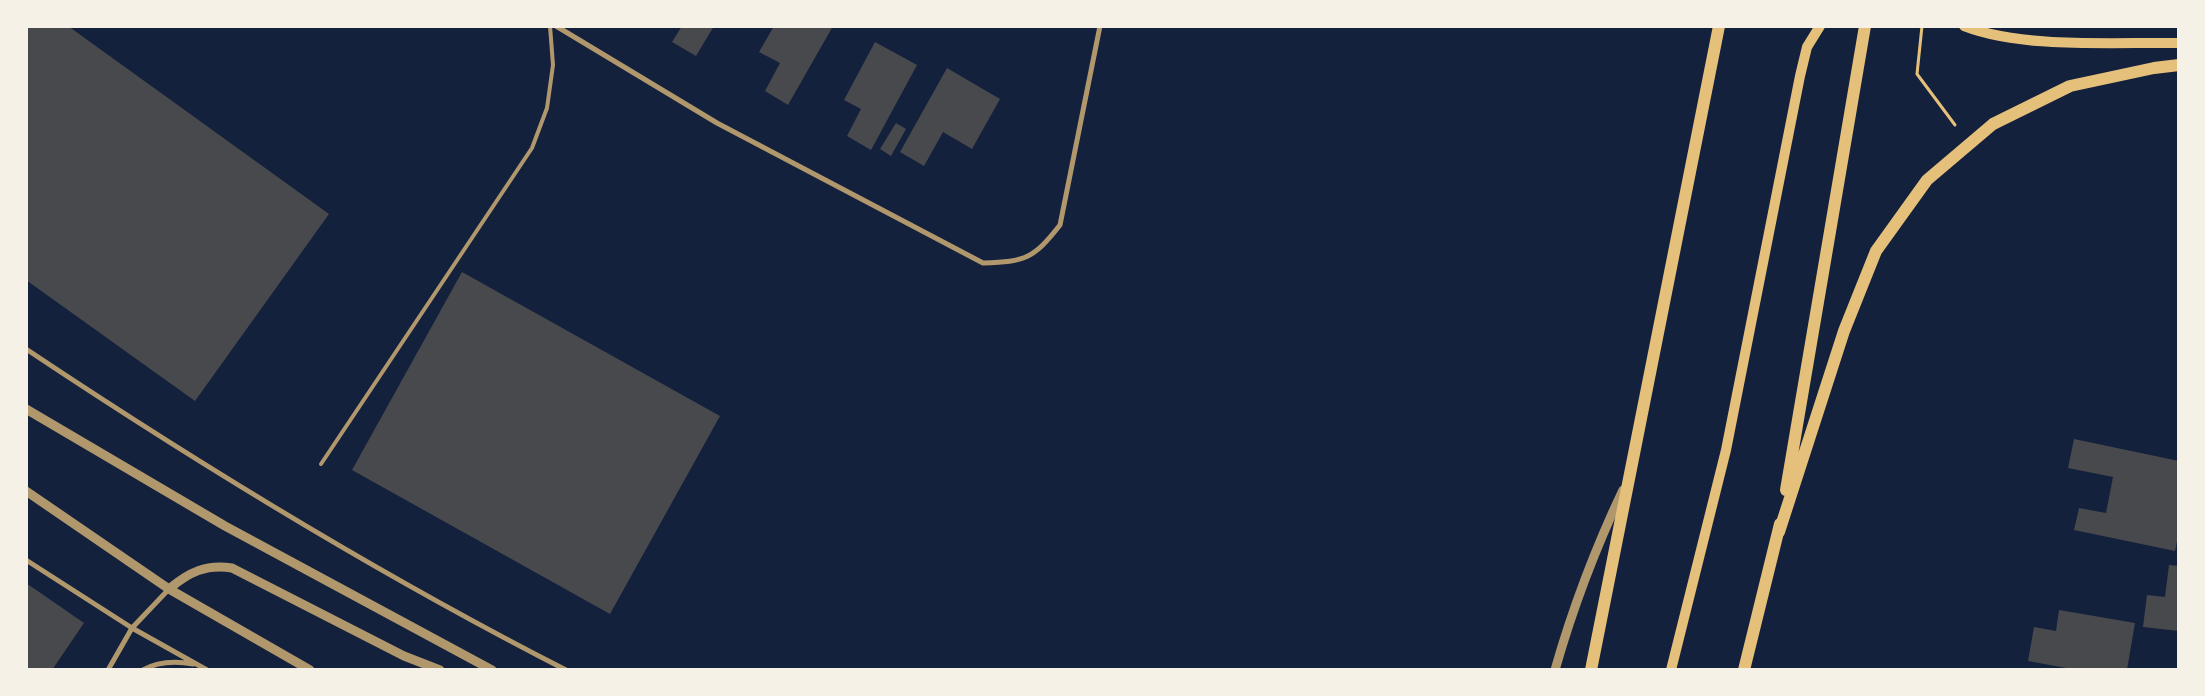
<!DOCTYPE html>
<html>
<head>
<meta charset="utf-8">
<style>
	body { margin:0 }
	#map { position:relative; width:2205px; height:696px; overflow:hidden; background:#14213d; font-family:"Zilla Slab",serif }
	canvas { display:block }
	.frame { position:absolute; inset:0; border:28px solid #f6f1e7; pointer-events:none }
</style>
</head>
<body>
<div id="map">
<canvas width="2205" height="696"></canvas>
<div class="frame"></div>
</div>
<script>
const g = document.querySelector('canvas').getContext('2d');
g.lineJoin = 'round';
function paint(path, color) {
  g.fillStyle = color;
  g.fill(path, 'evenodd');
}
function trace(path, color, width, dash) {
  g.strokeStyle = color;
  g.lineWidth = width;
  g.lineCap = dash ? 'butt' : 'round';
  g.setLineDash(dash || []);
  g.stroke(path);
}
paint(new Path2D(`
	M26 26H68L329 214 195 401 26 280Z
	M682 26H714L696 56 672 42Z
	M774 26H833L788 105 765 91 780 63 759 52Z
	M875 42 917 65 871 150 847 136 861 109 844 100Z
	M947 68 1000 99 972 149 943 132 924 166 900 152Z
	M896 123 906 129 891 156 880 149Z
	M462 272 720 416 610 614 352 470Z
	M2074 439 2179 461V532L2175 551 2074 530 2079 508 2106 513 2113 477 2068 468Z
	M2169 565 2179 566V631L2143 627 2147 595 2165 597Z
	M26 583 84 623 52 670H26Z
	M2059 610 2135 623 2127 670H2077L2028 661 2034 627 2056 631Z`), '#48494c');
trace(new Path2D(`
	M1922 26 1917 74 1955 125`), '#e5c07b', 3);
trace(new Path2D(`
	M321 464 532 148 547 108 553 65 550 26`), '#b1986c', 4);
trace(new Path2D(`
	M556 26 717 123 983 263C1026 262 1034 258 1060 225L1100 26
	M26 349C200 465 380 575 566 670
	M26 560 132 628 207 670
	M108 670 132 628 169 589
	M143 670C159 661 176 661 193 664`), '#b1986c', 5);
trace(new Path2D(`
	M26 409 225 526 492 670
	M26 491 169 589 310 670
	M169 589C189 572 206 564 232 568L404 656 440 670
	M1555 670C1573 607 1595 549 1623 490`), '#b1986c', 9);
trace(new Path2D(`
	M1964 26C2023 49 2115 42 2179 43
	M1671 670 1726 450 1800 76 1807 47 1820 26`), '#e5c07b', 10);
trace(new Path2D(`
	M1786 490 1865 26
	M1779 532 1844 331 1876 251 1927 180 1993 124 2070 86 2154 68 2179 65
	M1591 670 1719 26
	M1744 670 1780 524`), '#e5c07b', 12);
</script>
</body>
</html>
